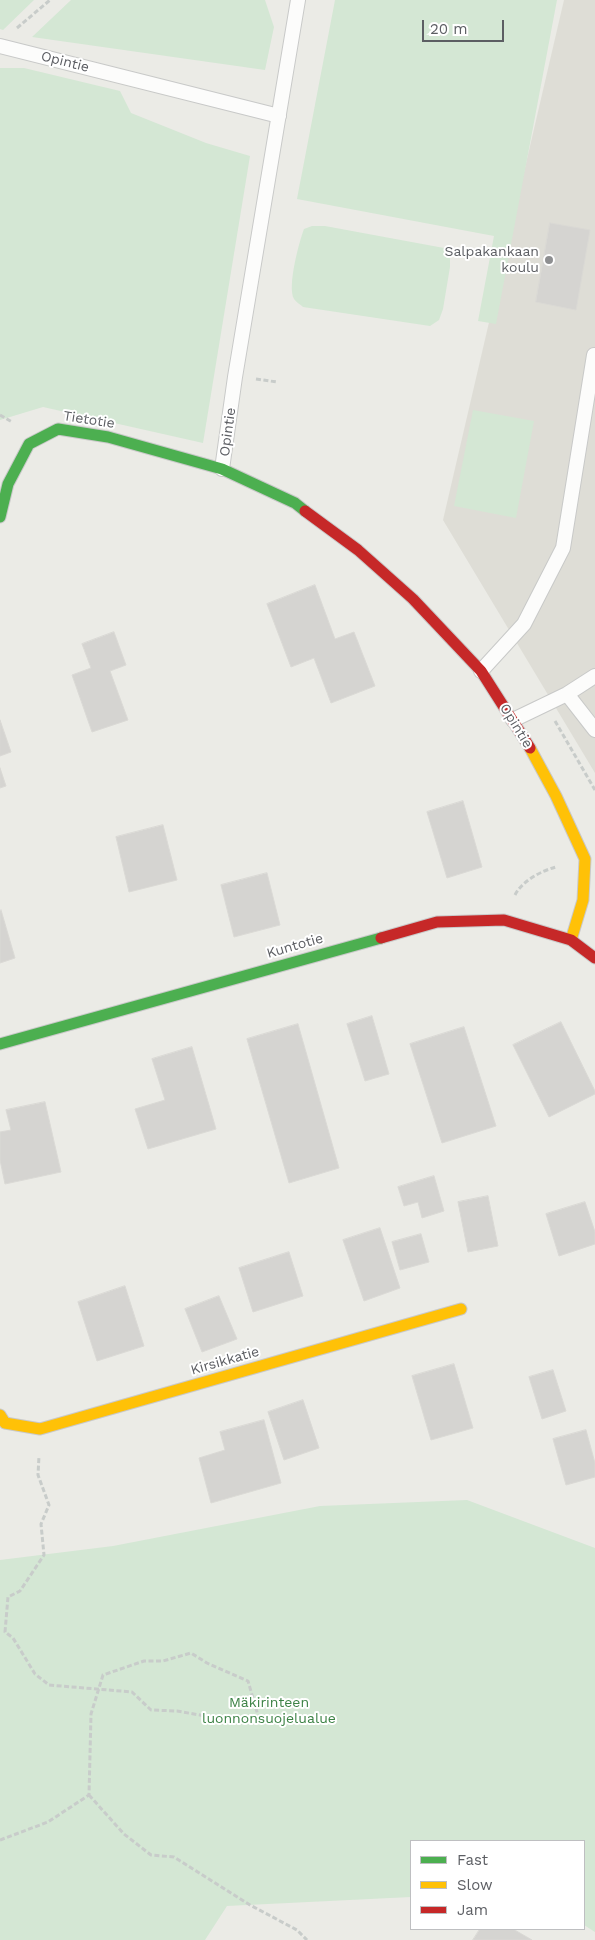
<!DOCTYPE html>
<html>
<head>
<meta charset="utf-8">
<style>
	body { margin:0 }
	#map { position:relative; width:595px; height:1940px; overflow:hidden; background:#ebebe6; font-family:"Work Sans",sans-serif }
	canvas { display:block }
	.legend { position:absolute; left:410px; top:1840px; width:175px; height:90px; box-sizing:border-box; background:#fff; border:1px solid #bebfc1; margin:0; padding:6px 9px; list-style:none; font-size:15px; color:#5c5e63 }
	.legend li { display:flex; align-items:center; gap:10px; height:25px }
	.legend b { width:25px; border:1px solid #bebfc1 }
	.scale { position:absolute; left:422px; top:20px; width:82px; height:22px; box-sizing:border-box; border:2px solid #5c5e63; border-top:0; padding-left:6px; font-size:15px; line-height:18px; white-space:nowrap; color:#5c5e63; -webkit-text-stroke:4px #fff; paint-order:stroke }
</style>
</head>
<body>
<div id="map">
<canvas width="595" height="1940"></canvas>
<ul class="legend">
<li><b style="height:6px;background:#4caf50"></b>Fast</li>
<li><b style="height:6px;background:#ffc107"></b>Slow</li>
<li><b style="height:6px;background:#c62828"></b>Jam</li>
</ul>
<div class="scale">20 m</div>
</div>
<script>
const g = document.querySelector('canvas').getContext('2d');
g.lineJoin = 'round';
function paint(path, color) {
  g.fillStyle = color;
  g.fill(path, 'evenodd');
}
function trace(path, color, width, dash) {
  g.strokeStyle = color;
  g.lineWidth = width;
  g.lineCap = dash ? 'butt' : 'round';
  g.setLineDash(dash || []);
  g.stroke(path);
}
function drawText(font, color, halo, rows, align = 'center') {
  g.font = font + ' "Work Sans",sans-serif';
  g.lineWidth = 4;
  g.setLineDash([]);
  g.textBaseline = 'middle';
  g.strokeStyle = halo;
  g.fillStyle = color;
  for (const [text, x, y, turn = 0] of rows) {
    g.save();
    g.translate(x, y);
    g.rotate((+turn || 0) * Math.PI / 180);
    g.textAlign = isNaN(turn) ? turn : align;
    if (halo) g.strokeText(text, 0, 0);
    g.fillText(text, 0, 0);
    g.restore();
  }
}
paint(new Path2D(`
	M564 0H595V773L443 520Z`), '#deddd6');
paint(new Path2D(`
	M0 0H34L3 30 0 29Z
	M71 0H265L274 27 265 70 32 37Z
	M335 0H557L496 324 478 321 494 236 297 199Z
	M0 68H24L120 91 131 113 206 143 250 156 203 443 43 407 0 420Z
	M312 226H325L444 248 450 256V267L443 309 439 320 430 326 303 307C301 305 296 302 294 299 287 287 299 242 304 229Z
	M473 410 534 421 516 518 454 506Z
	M467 1500 595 1548V1932L584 1925V1841H411V1897L227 1906 205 1940H0V1560L113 1546 320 1506Z`), '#d4e7d4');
const building = new Path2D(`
	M550 223 590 230 576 310 536 302Z
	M315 585 335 639 354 632 375 686 331 703 314 658 291 667 267 604Z
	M114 632 126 665 110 671 128 720 92 732 72 675 91 668 82 644Z
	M0 720 11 752 0 756Z
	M0 768 6 786 0 788Z
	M463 801 482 867 447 878 427 812Z
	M163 825 177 880 129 892 116 837Z
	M267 873 280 925 234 937 221 885Z
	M1 910 15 958 0 963V911Z
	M372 1016 389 1074 365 1081 347 1024Z
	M561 1022 595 1091V1094L549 1117 513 1045Z
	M298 1024 339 1168 289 1183 247 1039Z
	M464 1027 496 1126 442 1143 410 1044Z
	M192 1047 216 1129 148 1149 135 1109 165 1100 152 1059Z
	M45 1102 61 1172 5 1184 0 1160V1132L11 1130 6 1110Z
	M434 1176 444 1211 422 1218 418 1202 404 1206 398 1187Z
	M488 1196 498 1246 468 1252 458 1202Z
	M585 1202 595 1232V1244L559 1256 546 1214Z
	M380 1228 400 1288 364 1301 343 1240Z
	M421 1234 429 1262 400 1270 392 1242Z
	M289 1252 303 1296 253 1312 239 1268Z
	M125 1286 144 1346 97 1361 78 1302Z
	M219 1296 237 1339 202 1352 185 1309Z
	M454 1364 473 1428 431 1440 412 1376Z
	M553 1370 566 1411 542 1419 529 1377Z
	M303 1400 319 1448 284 1460 268 1412Z
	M264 1420 281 1483 211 1503 199 1458 225 1450 220 1432Z
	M586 1430 595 1463V1477L566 1485 553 1439Z
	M480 1929H513L532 1940H473Z`);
paint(building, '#d5d4d1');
trace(building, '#dad9d5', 1);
const lane = new Path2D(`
	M0 46 279 116
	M222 469 235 377 298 0
	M481 671 524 624 563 548 594 355
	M567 694 595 730
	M513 720 567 694 595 676`);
const fast = new Path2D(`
	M0 517 8 484 29 444 58 429 108 437 222 469 295 503 305 511
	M0 1044 381 938`);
const slow = new Path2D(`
	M530 748 556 796 585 859 583 900 571 940
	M0 1415 5 1423 40 1429 461 1309`);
const jam = new Path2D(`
	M305 511 358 550 413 599 481 671 530 748
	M381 938 437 922 504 920 571 940 595 958`);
trace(lane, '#c8c9c8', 16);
trace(fast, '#c9c9c9', 13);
trace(slow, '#c9c9c9', 13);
trace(jam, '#c9c9c9', 13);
trace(new Path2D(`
	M17 28 50 0
	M256 379 277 382
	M0 415 12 422
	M555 721 595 790
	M515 895C522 881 541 871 556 867
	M89 1795 124 1834 151 1855 174 1857 250 1905 297 1930 307 1940
	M0 1840 48 1822 89 1795 91 1714 103 1675 144 1661H163L191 1653 207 1663 248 1681 259 1719 228 1720 177 1711 151 1710 132 1692 49 1685 35 1674 13 1638 5 1632 8 1597 20 1591 44 1555 41 1524 49 1505 38 1475 39 1456`), '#c8ccca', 3, [5, 2.5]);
trace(lane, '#fcfcfb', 14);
trace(fast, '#4caf50', 11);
trace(slow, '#ffc107', 11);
trace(jam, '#c62828', 11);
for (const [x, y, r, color] of [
	[549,260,5,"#8e8f91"]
]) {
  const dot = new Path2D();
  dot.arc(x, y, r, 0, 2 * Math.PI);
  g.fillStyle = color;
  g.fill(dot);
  trace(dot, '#fff', 2);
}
drawText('14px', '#5c5e63', '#fff', [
	["Opintie",65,62,14],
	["Tietotie",89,420,9],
	["Opintie",228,432,-82],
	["Opintie",516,726,58],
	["Kuntotie",295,946,-16],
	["Kirsikkatie",225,1361,-16]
]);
drawText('14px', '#5c5e63', '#fff', [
	["Salpakankaan",539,252],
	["koulu",539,268]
], 'right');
drawText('14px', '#3c8245', '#fff', [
	["Mäkirinteen",269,1703],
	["luonnonsuojelualue",269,1719]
]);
</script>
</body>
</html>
